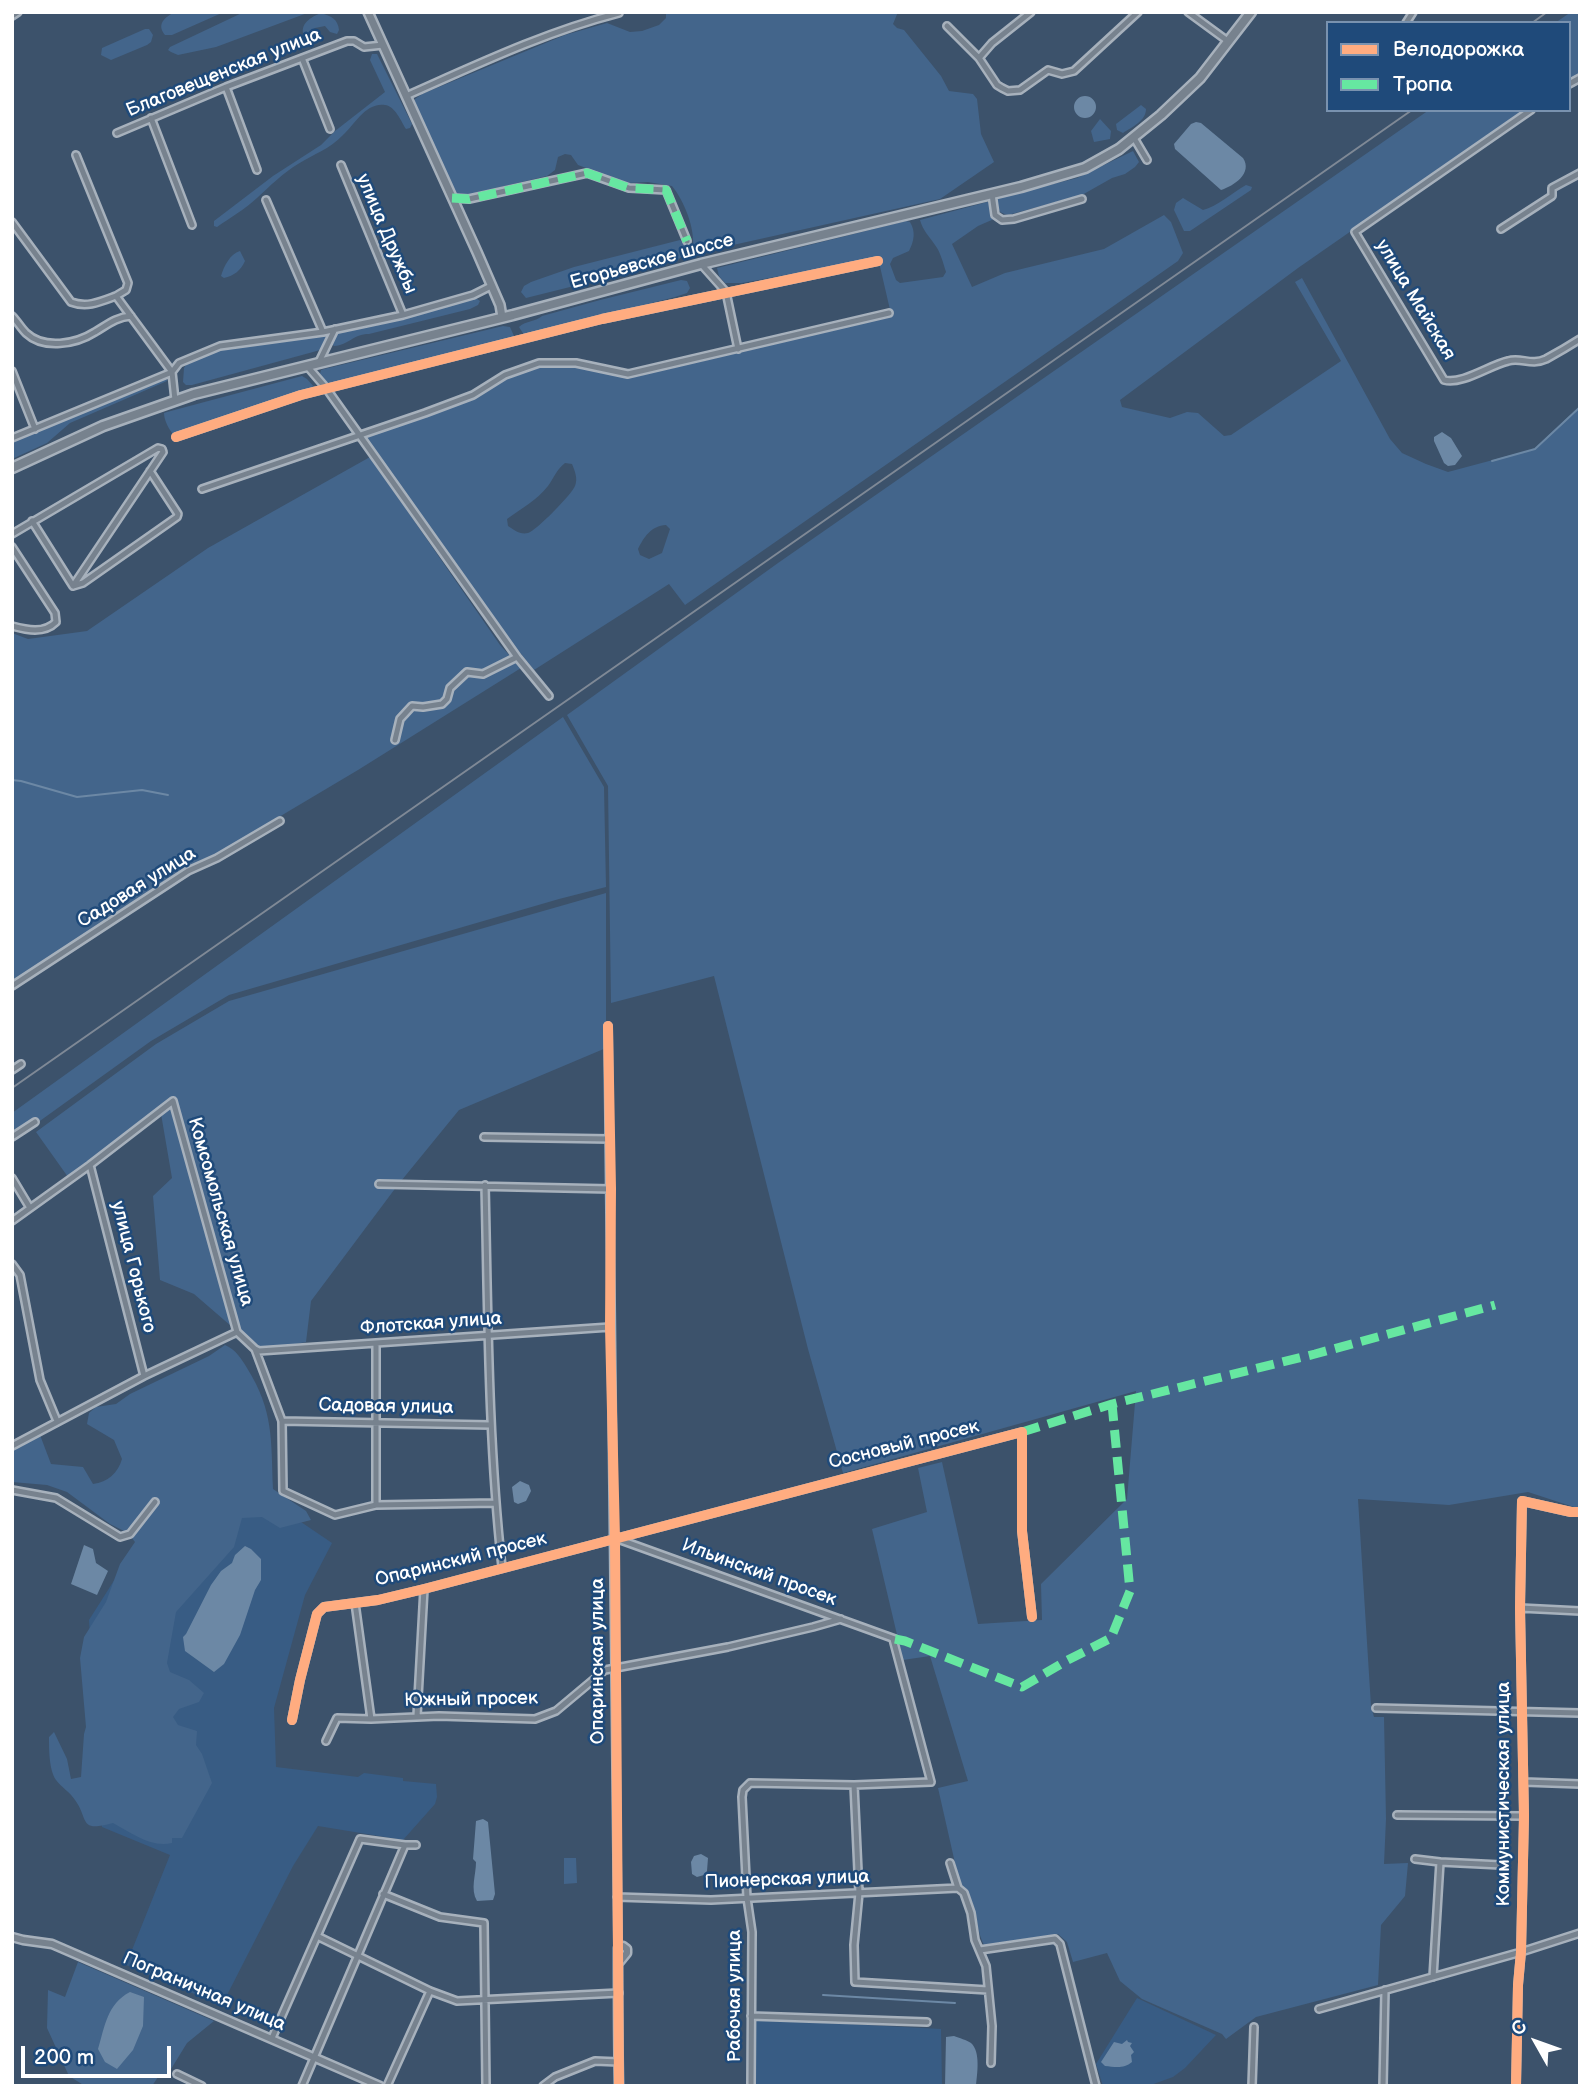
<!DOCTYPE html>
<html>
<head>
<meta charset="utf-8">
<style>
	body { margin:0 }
	#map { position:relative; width:1592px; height:2098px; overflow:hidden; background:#3c526b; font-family:"Balsamiq Sans",sans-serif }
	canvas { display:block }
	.frame { position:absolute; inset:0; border:14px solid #fff; pointer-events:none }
	.legend { position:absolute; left:1326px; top:21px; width:245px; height:91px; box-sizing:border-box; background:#1f4a7a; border:2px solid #7992af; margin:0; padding:9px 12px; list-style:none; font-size:21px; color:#fff }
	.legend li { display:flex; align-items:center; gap:14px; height:35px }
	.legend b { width:35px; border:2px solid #7992af }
	.north { position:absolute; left:1501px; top:2007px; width:70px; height:70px; -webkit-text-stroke:5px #1f4a7a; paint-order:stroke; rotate:310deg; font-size:19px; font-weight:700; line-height:28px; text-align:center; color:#fff }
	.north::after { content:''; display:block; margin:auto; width:24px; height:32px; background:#fff; clip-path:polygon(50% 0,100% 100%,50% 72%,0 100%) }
	.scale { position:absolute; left:21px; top:2046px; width:150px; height:32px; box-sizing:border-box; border:4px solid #fff; border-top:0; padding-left:9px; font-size:21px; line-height:24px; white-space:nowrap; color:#fff; -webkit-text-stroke:5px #1f4a7a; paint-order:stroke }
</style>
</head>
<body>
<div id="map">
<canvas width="1592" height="2098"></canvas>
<div class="frame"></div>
<ul class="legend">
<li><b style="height:9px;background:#ffac80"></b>Велодорожка</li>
<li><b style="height:9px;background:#66e7a1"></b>Тропа</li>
</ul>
<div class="north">С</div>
<div class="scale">200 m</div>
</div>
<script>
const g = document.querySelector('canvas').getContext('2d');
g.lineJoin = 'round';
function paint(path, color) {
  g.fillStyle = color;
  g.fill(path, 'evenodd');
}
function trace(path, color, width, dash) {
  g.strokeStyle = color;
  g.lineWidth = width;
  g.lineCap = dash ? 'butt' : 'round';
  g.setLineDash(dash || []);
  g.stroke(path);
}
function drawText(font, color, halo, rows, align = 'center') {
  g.font = font + ' "Balsamiq Sans",sans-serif';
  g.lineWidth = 5;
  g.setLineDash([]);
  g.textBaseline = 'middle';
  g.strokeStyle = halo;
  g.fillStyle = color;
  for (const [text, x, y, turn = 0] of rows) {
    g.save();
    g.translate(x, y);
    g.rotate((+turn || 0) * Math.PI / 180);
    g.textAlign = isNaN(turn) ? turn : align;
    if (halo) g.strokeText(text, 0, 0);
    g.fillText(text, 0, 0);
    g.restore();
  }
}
paint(new Path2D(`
	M276 1505 332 1543 305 1595 274 1708 276 1767 358 1777 364 1773 403 1778V1781L436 1784 437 1797 435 1804 403 1840 318 1826 293 1866 226 1997 218 2004 126 1965 170 1855 102 1827 89 1620 134 1549Z
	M1137 1998 1216 2035 1185 2068 1173 2077 1148 2086H1103L1096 2064Z
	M754 2019 941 2029 942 2086H754Z`), '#385c84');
paint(new Path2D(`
	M175 12H224L172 35H165C156 24 165 17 175 12Z
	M244 12H310L216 47 178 55 171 52 168 50 170 47Z
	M666 12H898L893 24 897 28 904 30 941 76 949 91 973 94 977 99 981 134 994 162 940 199 706 251H696L693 248C695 227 684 201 672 186L648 182 627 183 578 165 571 155 565 154 558 157 555 170 547 176 471 194 458 195 452 189 414 105 415 99 422 94 565 35 607 23 630 32 642 31 659 25 666 18Z
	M1571 12H1580V73L1569 80V23H1555Z
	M321 13C331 16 338 19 339 30L337 34 330 32 325 26 315 28 304 36C299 24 311 17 321 13Z
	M145 29H149L153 35 151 42 147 45 111 60 101 55 102 48Z
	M372 54H377L412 124 410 128 406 129C401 121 395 106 385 105 366 102 355 124 343 135 330 149 314 154 298 164 283 173 270 186 257 198 245 209 230 218 217 227L214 226V221L273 176 321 145 335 131 385 92 370 60Z
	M1141 105 1146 109C1146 121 1132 127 1123 133L1117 130 1116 124Z
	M1429 110H1525L1298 268 1120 400 1122 407 1170 418 1187 412 1198 413 1224 436 1231 435 1341 361 1295 282 1302 278 1390 439 1402 453 1426 464 1448 472 1534 449 1580 406V1509L1528 1492 1449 1505 1358 1499 1371 1706 1374 1717H1384L1386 1819 1384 1864 1408 1863 1405 1896 1381 1925 1378 1985 1256 2017 1226 2039 1222 2034 1142 1999 1120 1981 1107 1953 1073 1962 1067 1942 1058 1934 984 1945C973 1923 980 1902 960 1885L938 1788 968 1781 930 1656 903 1660 872 1529 927 1512 918 1468 942 1462 978 1624 1042 1620 1041 1584 1127 1499 1136 1391 843 1473 808 1349 714 976 611 1003 608 786 567 715 778 563Z
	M1100 119 1111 131 1110 139 1094 142 1091 131Z
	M1133 151 1139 162 1135 167 1125 174 1112 178 1082 195 1008 215C998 213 994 207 998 198L1077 178Z
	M1246 185 1252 187 1251 190 1190 231H1184L1174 210 1176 203 1183 198 1203 210C1217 207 1233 192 1246 185Z
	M987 202H991L994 219 978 226 952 244 972 287 1005 273 1104 249 1164 215 1171 222 1183 253 1178 261 685 605 669 584 534 670 509 639 364 439 366 436 428 414 505 377 541 365 577 364 628 376 891 314 878 258 742 283H725L719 276 717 268 906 221 910 222C916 232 914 241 909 251L893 258 890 264 896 280 900 283 943 277 946 272C943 263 941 253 935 245 929 236 923 231 920 220ZM565 463 572 464C575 471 578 479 575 486 572 494 536 531 528 533 520 535 514 530 508 526L507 519C521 509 537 500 548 486 554 478 556 470 565 463ZM666 525 670 529 662 553 649 559 640 555 638 549C644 537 651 526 666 525Z
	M680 240 686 246 683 255 678 260 526 298 521 292 524 286 531 282 574 267Z
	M240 251 245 261C241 270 234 276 224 278L221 276C224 266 230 254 240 251Z
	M681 280 687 281 690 288 687 293 675 297 536 333 524 335 519 327C525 321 535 322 542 316L600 300Z
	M474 297 480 301 478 305 470 309 369 334C353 334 349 345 334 346L332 344 335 334 339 330Z
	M503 326 510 327 514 336 512 339 334 384H328L320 374 321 370 324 369Z
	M320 334H325L326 338 320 350 313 352 192 385H186L183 382 184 368 187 363 214 351 232 346 262 344Z
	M302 376 307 379 315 388 312 390 199 425 180 435H174C169 430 164 420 164 413L167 412Z
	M166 377 167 381 70 423 47 443 12 459V440Z
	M370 457 500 645 521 668 358 770 215 855 182 869 12 982V633L28 639 87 631 208 548Z
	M563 717 604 787 606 887 559 899 229 995 151 1041 12 1141V1113Z
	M606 893V1048L459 1110 397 1186 311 1301 306 1342 260 1351 194 1294 160 1280 153 1196 172 1178 160 1108 68 1177 36 1132 156 1044 229 1001Z
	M225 1345C236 1350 241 1358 247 1368 274 1411 271 1440 273 1489L306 1511 311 1520 280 1528 262 1517 242 1518 234 1547 176 1612 167 1663 170 1672 189 1680 204 1693 199 1702 179 1709 173 1717 178 1725 197 1731 196 1745 202 1754 212 1783 182 1838H172V1843C151 1848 132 1833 113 1823 78 1833 89 1819 75 1800 70 1792 61 1787 56 1780 49 1770 49 1749 49 1737L54 1732 67 1759 71 1779 81 1777 84 1734 86 1727 80 1658 84 1637 106 1602 120 1564 135 1542 128 1533 110 1524 67 1492 47 1485 12 1482V1450L40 1435 51 1464 83 1467 93 1484C108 1482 118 1473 122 1459L114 1440 87 1424 89 1413 96 1407 116 1404 130 1394 209 1356Z
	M564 1858H576L577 1883 564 1884Z
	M78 1962 214 2021 187 2043 168 2074H160L152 2086H85L69 2076 47 2028 48 1990 65 1997Z`), '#43658b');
paint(new Path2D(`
	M1074 107a11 11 0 1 1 22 0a11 11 0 1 1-22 0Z
	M1196 122 1201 123 1243 158C1253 173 1234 186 1221 190L1175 149 1174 144 1191 124Z
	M1442 432 1451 438 1462 456 1455 465 1448 466 1444 463 1434 441V437Z
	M520 1481 529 1485 531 1491 526 1501 518 1504 514 1502 512 1487Z
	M84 1545 93 1549 96 1563 108 1571 97 1595 71 1584Z
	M245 1546 251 1549 261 1559V1580L255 1590 240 1635 224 1664 214 1672 185 1651 183 1637 186 1634 211 1585 221 1571 232 1563 235 1555Z
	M483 1819 488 1822 495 1894 493 1900 477 1901C470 1889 476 1875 476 1862L473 1859 476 1821Z
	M701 1854 708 1858 707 1871 704 1875 697 1877 692 1874 691 1862 694 1856Z
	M130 1992 144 1997 143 2026 133 2050 117 2069 105 2062 98 2049C105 2026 107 2004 130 1992Z
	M954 2036C959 2038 967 2040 971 2043 981 2052 977 2074 976 2086H945L946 2037Z
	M1127 2040 1128 2042 1132 2043 1130 2046 1134 2052 1131 2055 1132 2062C1124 2069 1115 2067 1105 2066L1101 2062 1114 2042 1122 2044Z`), '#6c88a5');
trace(new Path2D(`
	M1492 461 1535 449 1580 407
	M12 780 21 781 77 797 142 790 168 795
	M823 1995 955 2003`), '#6c88a5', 2);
const minor = new Path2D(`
	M1188 12 1229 42
	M12 16 18 12
	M1406 23 1413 12
	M947 26 979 58 997 85 1002 88 1008 91 1020 90 1048 70 1062 74 1074 71 1138 12
	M302 58 330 129
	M979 58 992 43 1031 12
	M1569 84 1580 78
	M226 87 257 170
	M406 96C476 65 545 32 619 13
	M1531 110 1355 232 1444 380C1462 385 1490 365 1508 361 1521 357 1531 366 1546 359 1557 353 1569 346 1580 339
	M151 118 192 225
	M117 133 226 87 347 41H354L364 47 383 45
	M1134 138 1147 160
	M76 155 128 283 126 290 116 296
	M341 165 403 315
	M992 194 995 215 1002 220 1014 219 1082 199
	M452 198 469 199 587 173 629 188 666 190 687 241
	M266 200 323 332
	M12 222 71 302C87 308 100 302 116 296L172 372 175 400
	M1501 229 1552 196V188L1580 173
	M701 264 726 292 738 349
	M12 316C17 321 21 328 26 333 44 350 76 344 95 332 107 325 116 317 131 316
	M319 362 335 329
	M307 366 326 388 517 657 549 696
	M12 371 35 429
	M176 437 301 395 602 319 878 261
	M12 438 172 372 179 363 220 346 323 332 403 315 473 295 491 286
	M202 489 425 413 473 395 505 375 539 363H576L628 374 889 313
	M32 521 73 586 83 583 177 517 178 514 150 471
	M12 534 158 448 162 449 163 452 73 586
	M12 547 55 613 56 622C44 634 27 630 12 626
	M395 740 400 719 412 706 423 707 442 704 447 699 450 688 467 672 483 674 517 657
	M12 986 188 871 217 858 280 821
	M608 1026 618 1948
	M12 1070 21 1064
	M12 1137 35 1122
	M484 1137 610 1139
	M90 1165 144 1376
	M12 1178 30 1208
	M379 1184 611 1189
	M485 1185C488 1313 488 1440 502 1567
	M12 1221 90 1165 173 1101 237 1332
	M12 1264 20 1275 40 1380 57 1421
	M237 1332 255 1349 282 1421 283 1491 335 1515 376 1505 495 1503
	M255 1349 259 1351 610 1327
	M282 1421 490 1425
	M12 1446 144 1376 237 1332
	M12 1490 56 1498 120 1537 130 1534 155 1502
	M376 1505V1344
	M615 1538 895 1639
	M355 1603 371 1719
	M1520 1608 1580 1611
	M1376 1708 1580 1713
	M417 1716 424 1589
	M292 1720 300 1680 317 1614 324 1607 378 1600 424 1589 1022 1432V1531L1032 1617
	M326 1741 337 1718 371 1719 439 1716 535 1719 556 1711 605 1670 728 1647 813 1627 841 1619
	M1524 1782 1580 1784
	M854 1785 859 1893 854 1945 855 1982 988 1990
	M1397 1815 1524 1816
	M1415 1859 1440 1862 1433 1977
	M1440 1862 1501 1865
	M950 1863 958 1888 964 1893 971 1913 975 1940 986 1966 992 2026 991 2063
	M383 1894 440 1917 484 1923 486 2086
	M617 1897 711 1900 958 1888
	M317 1936 430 1991 457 2001 619 1993
	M980 1950 1055 1939 1060 1944 1096 2086
	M1319 2009 1521 1952 1580 1933
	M751 2016 927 2022
	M272 2038 360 1839 405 1845H416
	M177 2074 202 2086
	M302 2086 405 1845
	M387 2086 430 1991
	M543 2086 555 2077 595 2061 619 2062
	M751 2086 752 1932 747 1898 742 1797 743 1790 750 1783 854 1785 931 1782 893 1639
	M1252 2086 1254 2027
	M1383 2086 1385 1990
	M1516 2086 1518 1985 1521 1952 1524 1816 1520 1608 1522 1501 1571 1512H1580`);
const tertiary = new Path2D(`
	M12 1937 23 1940 52 1944 380 2086
	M618 1964 627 1953V1949L623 1946 618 1948C618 1994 618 2040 619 2086`);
const secondary = new Path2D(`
	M368 12 477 252 500 305 502 317`);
const primary = new Path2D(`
	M12 468 103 426 194 394 513 315 701 264 1021 187 1085 168 1119 149 1161 115 1200 78 1251 12`);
trace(minor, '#a7b1bc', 10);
trace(tertiary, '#a7b1bc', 11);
trace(secondary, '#a7b1bc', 12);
trace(primary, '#a7b1bc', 13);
trace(minor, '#77828e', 5);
trace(tertiary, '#77828e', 6);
trace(secondary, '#77828e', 7);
trace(primary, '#77828e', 8);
trace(new Path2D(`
	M1532 23 1547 12
	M12 1088 1412 110`), '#7f8996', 2);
trace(new Path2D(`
	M452 198 469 199 587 173 629 188 666 190 687 241
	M1022 1432 1112 1404 1315 1354 1495 1305
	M895 1639 905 1641 1022 1687 1066 1661 1111 1638 1130 1591 1112 1404`), '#66e7a1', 9, [18, 9]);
trace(new Path2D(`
	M176 437 301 395 602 319 878 261
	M608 1026 611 1189 610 1327 615 1538 619 2086
	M292 1720 300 1680 317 1614 324 1607 378 1600 424 1589 1022 1432V1531L1032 1617
	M1516 2086 1518 1985 1521 1952 1524 1816 1520 1608 1522 1501 1571 1512H1580`), '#ffac80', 10);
drawText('19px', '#fff', '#1f4a7a', [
	["Благовещенская улица",224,73,-22],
	["улица Дружбы",386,234,67],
	["Егорьевское шоссе",652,262,-15],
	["улица Майская",1415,300,59],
	["Садовая улица",137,888,-32],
	["Комсомольская улица",220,1212,74],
	["улица Горького",133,1267,76],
	["Флотская улица",431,1324,-4],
	["Садовая улица",386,1407,1],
	["Сосновый просек",904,1445,-14],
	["Опаринский просек",461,1560,-14],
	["Ильинский просек",759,1573,20],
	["Опаринская улица",598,1661,-90],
	["Южный просек",471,1700,-1],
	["Коммунистическая улица",1504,1794,-90],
	["Пионерская улица",787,1880,-2],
	["Пограничная улица",204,1992,23],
	["Рабочая улица",735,1996,-90]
]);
</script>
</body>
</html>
